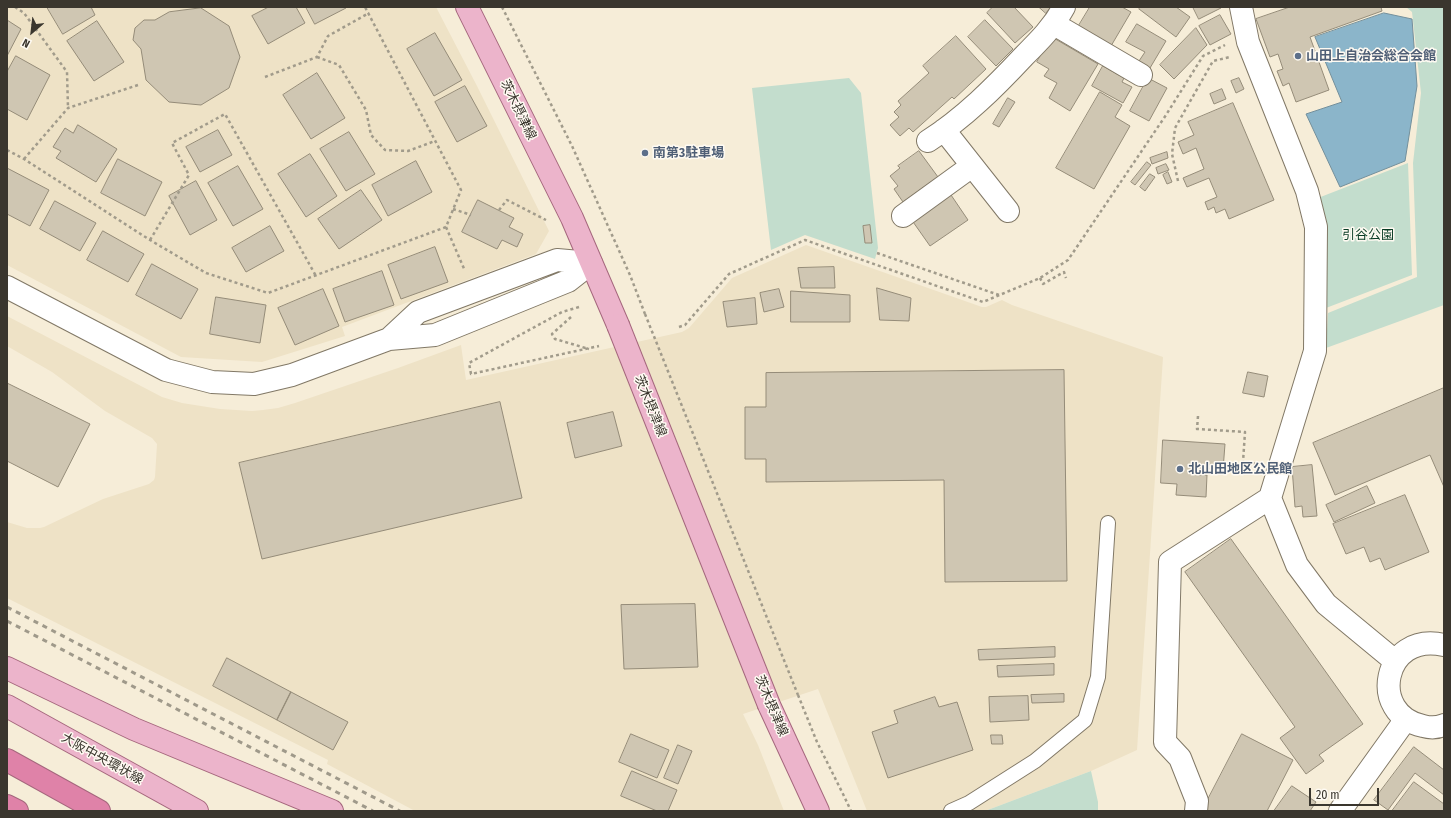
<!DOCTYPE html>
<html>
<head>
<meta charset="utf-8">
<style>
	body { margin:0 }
	#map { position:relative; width:1451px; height:818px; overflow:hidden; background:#f6edd8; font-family:"Fira Sans Condensed",sans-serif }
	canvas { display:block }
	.frame { position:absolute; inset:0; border:8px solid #3a362e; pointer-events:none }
	.north { position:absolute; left:12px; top:12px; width:40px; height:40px; -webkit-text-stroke:3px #fefaf2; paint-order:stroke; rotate:208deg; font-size:11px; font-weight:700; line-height:16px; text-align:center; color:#3a362e }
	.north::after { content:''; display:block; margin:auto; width:14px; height:18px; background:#3a362e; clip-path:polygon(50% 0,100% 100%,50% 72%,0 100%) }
	.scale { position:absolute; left:1309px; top:788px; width:70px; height:18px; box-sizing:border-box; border:2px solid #3a362e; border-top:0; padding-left:5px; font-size:12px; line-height:14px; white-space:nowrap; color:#3a362e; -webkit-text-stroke:3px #fefaf2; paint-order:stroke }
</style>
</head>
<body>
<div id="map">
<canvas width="1451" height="818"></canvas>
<div class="frame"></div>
<div class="north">N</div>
<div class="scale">20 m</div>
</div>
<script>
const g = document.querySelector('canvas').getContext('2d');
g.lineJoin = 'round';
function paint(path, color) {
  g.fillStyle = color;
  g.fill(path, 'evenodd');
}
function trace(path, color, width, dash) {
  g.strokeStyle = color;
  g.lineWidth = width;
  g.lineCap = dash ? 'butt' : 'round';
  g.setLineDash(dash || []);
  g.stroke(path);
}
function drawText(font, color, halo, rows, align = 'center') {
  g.font = font + ' "Fira Sans Condensed","Noto Sans JP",sans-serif';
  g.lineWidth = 3;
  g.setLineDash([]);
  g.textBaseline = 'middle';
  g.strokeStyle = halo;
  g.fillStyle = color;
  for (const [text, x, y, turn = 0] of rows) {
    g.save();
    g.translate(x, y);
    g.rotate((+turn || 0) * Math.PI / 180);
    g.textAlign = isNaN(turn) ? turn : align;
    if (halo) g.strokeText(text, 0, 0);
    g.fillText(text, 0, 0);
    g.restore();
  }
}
paint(new Path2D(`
	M7 7H436L477 86 549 231 536 254 342 327 345 336 262 362 181 357 7 265Z
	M806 245 982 307H986L1002 300 1012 305 1163 357 1137 750 1091 771 985 811H867L818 689 743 714 758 745 784 811H415L327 764 328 760 7 598V522L27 528H40L44 527 103 499 149 484 154 480 155 477 157 444 152 438 105 411 52 372 7 346V316L162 397 182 403 220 409 252 411 263 410 278 408 295 403 398 368 461 345 466 380 682 332 689 328 732 278Z`), '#eee2c6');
paint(new Path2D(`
	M1406 7H1444V305L1326 348 1328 313 1417 277 1413 163 1421 93 1412 12Z
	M849 78 861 93 878 248 875 259 805 235 771 250 752 88Z
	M1408 163 1412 275 1326 308 1318 198Z
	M1091 771 1098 802V811H985Z`), '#c3ddcd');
const water = new Path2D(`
	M1384 13 1412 19 1417 86 1405 161 1340 187 1306 114 1342 102 1315 37Z`);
paint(water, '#8bb5ca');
trace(water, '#738f9b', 1);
const building = new Path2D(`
	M47 7H91L95 15 63 34Z
	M269 7H296L305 23 268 44 252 16Z
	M306 7H345L346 8 315 24Z
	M993 7H1014L1033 27 1015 43 987 13Z
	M1039 7H1051L1046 13Z
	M1090 7H1122L1131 12 1111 46 1078 27Z
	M1141 7H1176L1190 17 1176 37 1139 9Z
	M1193 7H1221V8L1199 19Z
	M1290 7H1381L1382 11 1310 37 1329 90 1296 102 1289 83 1283 86 1277 71 1283 69 1278 54 1270 57 1256 19Z
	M201 8 229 26 240 57 229 88 201 105 169 102 146 80 141 49 133 40 135 28 144 20H155L169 12Z
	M1220 15 1231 34 1210 45 1199 26Z
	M7 20 21 29 7 56Z
	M985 20 1013 49 996 66 968 37Z
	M97 21 124 62 94 81 67 41Z
	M1137 24 1166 41 1150 68 1139 61 1145 52 1126 42Z
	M1196 28 1207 45 1174 79 1160 65Z
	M435 33 462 80 434 96 407 49Z
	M956 36 986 69 954 99 952 97 913 132 909 128 900 136 890 125 899 117 894 112 901 105 898 101 929 73 923 66Z
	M1052 37 1098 64 1070 111 1049 98 1057 83 1044 76 1049 69 1037 62Z
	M16 56 50 75 27 120 7 109V72Z
	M1103 66 1124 78 1122 82 1132 87 1123 103 1092 86Z
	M317 73 345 118 311 139 283 95Z
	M1148 78 1167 88 1149 121 1130 111Z
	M1239 78 1244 89 1236 93 1231 81Z
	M465 86 487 126 457 142 435 102Z
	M1222 89 1226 99 1214 104 1210 94Z
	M1100 92 1122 105 1115 117 1130 126 1094 189 1056 168Z
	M1008 98 1015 102 999 127 993 124Z
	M1233 103 1274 200 1229 219 1225 209 1216 213 1214 207 1208 210 1205 202 1217 197 1209 178 1187 187 1183 178 1204 169 1196 148 1183 154 1178 142 1194 135 1188 122Z
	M78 125 117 149 96 182 56 158 61 151 53 147 65 128 73 133Z
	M218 130 232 155 200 172 186 147Z
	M349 132 375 174 346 191 320 149Z
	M919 151 938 177 903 202 894 189 898 186 890 176 900 168 898 166Z
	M1167 152 1168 158 1152 164 1150 158Z
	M310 154 337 196 306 217 278 174Z
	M118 159 162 182 145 216 101 193Z
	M416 161 432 192 388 216 372 185Z
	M1147 162 1151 165 1135 185 1131 182Z
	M1166 164 1169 170 1158 174 1156 168Z
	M238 166 263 209 233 226 208 183Z
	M7 168 49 190 30 226 7 214Z
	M1168 172 1172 182 1167 184 1163 175Z
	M1150 174 1155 177 1145 191 1140 187Z
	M196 181 217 220 190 235 169 196Z
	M361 190 382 220 339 249 318 219Z
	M949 192 968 220 930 246 911 219Z
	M478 200 514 218 509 227 523 234 517 247 502 240 497 249 462 232Z
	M55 201 96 223 80 251 40 229Z
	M870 225 872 243H865L863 226Z
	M270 226 284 251 246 272 232 248Z
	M103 231 144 254 128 282 87 260Z
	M435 247 448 282 401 299 388 265Z
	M152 264 198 289 181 319 136 295Z
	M834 267 835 288H801L798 268Z
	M382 271 394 305 345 322 333 289Z
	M877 288 911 298 909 321 880 320Z
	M323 289 339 326 295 345 278 308Z
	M779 289 784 307 764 312 760 293Z
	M791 291 850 295V322H791Z
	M216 297 266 305 260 343 210 334Z
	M755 298 757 324 727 327 723 302Z
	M1064 370 1067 581 945 582 944 480 766 482V459H745V407H766V373Z
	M1248 372 1268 376 1264 397 1243 393Z
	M7 383 90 424 58 487 7 461Z
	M1444 388V487L1430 455 1335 495 1313 443Z
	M500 402 522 498 262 559 239 463Z
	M613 412 622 446 575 458 567 423Z
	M1163 440 1225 444 1223 470 1199 468V475H1207L1206 497 1176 495 1177 484 1161 483Z
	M1312 465 1317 516 1303 517 1302 506 1295 507 1292 467Z
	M1367 486 1375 503 1334 522 1326 505Z
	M1405 495 1429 552 1385 570 1380 558 1370 562 1364 547 1346 554 1333 524Z
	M1231 539 1363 724 1319 755 1324 761 1306 774 1280 738 1295 727 1185 572Z
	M695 604 698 667 624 669 621 605Z
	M1055 647V657L979 660 978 650Z
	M227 658 291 692 277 720 213 686Z
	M1054 664V675L998 677 997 666Z
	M291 692 348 722 333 750 277 720Z
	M1064 694V702L1032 703 1031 695Z
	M1028 696 1029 720 990 722 989 697Z
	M935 697 939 707 957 702 973 750 888 778 872 732 898 723 894 711Z
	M631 734 669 750 657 778 619 762Z
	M1242 734 1293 760 1267 811H1207L1203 809Z
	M991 735H1002L1003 744H992Z
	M678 745 692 751 678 784 664 778Z
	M1414 747 1444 770V795L1415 773 1388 810 1374 800Z
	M632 771 677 790 668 811H657L621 796Z
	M1414 782 1444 804V811H1392Z
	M1292 786 1316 802 1310 811H1274Z`);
paint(building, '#cfc6b2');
trace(building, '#958c79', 1);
const service = new Path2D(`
	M951 811 969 803 1035 761 1085 720 1098 677 1108 523`);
const minor = new Path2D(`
	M1241 7 1248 42 1307 191 1316 227 1315 351 1270 498 1297 565 1326 604 1395 661
	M1054 24 1141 75
	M944 130 1008 211
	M928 141C964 118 995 87 1024 56 1040 40 1053 27 1064 7
	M903 216 972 166
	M7 287 166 370 212 382 254 384 292 375 389 339 435 335 568 281 591 263
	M389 339 418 312 557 260 591 263
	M1444 645C1382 631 1368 715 1423 726 1430 728 1437 728 1444 725
	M1196 811 1197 801 1180 758 1165 742 1170 562 1270 498
	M1340 811 1406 719`);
const primary = new Path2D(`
	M467 7 572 218 618 325
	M7 668 134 729 332 811
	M769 705 818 811
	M7 706 197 811`);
const motorway = new Path2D(`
	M7 760 99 811
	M7 806 17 811`);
trace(service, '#817866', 16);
trace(minor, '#817866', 24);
trace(primary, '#a5677d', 24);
trace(motorway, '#a5677d', 24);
trace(new Path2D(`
	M15 7 24 13 67 72 68 108
	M502 7 572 146 630 275 645 314
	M317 57 339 65 366 110 371 135 385 150 408 151 435 141
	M265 77 317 57 328 36 369 13
	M7 150 24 159 150 240 206 273 268 293 446 227 461 190 365 7
	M24 159 68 108 138 85
	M1178 181 1172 154 1175 128 1213 61 1230 57
	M453 209 471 215
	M499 210 507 200 546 220
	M446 227 465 271
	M150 240 189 175 172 143 225 114 316 276
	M877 253 999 295
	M1040 278 1043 284 1064 272 1066 278
	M579 307 562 312 469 363 471 374 599 346
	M571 317 552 334 555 339 589 349
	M679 327 685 325 729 274 805 240 983 302 1040 278 1068 260 1166 115 1203 56 1225 45
	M1198 416 1197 429 1245 432 1243 462 1257 464
	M798 695 817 742 844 796 851 811`), '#a19b8b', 2.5, [3, 3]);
trace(service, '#fff', 14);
trace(minor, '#fff', 22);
trace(primary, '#ecb4cb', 22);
trace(motorway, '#df82a8', 22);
trace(new Path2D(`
	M7 607 400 811
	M7 621 373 811`), '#9f998a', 3, [5, 5]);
const primaryBridge = new Path2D(`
	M618 325 769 705`);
trace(primaryBridge, '#a5677d', 24, []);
trace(new Path2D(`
	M645 314 798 695`), '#a19b8b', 2.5, [3, 3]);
trace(primaryBridge, '#ecb4cb', 22);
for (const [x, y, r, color] of [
	[1298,56,4,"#5c6f8a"],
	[645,153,4,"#5c6f8a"],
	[1180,469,4,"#5c6f8a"]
]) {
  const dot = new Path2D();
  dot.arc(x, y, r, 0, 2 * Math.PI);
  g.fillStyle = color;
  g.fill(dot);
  trace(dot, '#fefaf2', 1.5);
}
drawText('bold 13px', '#4e5e75', '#fefaf2', [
	["山田上自治会総合会館",1306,56],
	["南第3駐車場",653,153],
	["北山田地区公民館",1188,469]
], 'left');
drawText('13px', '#3a362e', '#fefaf2', [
	["茨木摂津線",518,110,64],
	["茨木摂津線",650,406,68],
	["茨木摂津線",771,706,67],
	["大阪中央環状線",102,759,29]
]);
drawText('13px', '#073b23', '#fefaf2', [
	["引谷公園",1368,235]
]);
</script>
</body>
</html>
